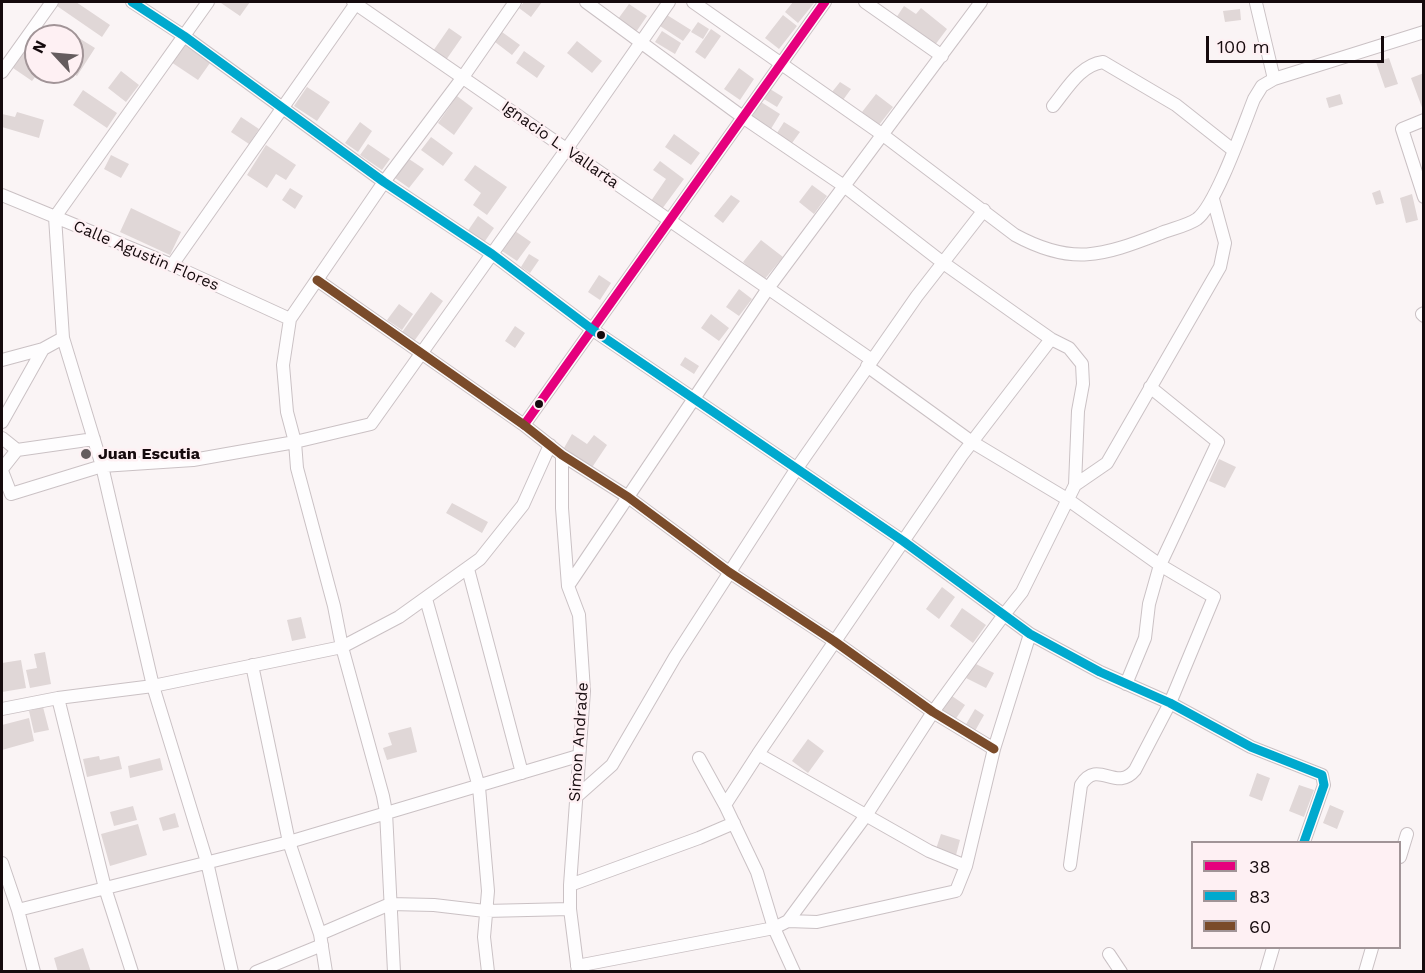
<!DOCTYPE html>
<html>
<head>
<meta charset="utf-8">
<style>
	body { margin:0 }
	#map { position:relative; width:1425px; height:973px; overflow:hidden; background:#faf4f5; font-family:"Work Sans",sans-serif }
	canvas { display:block }
	.frame { position:absolute; inset:0; border:3px solid #150a0d; pointer-events:none }
	.legend { position:absolute; left:1191px; top:841px; width:210px; height:108px; box-sizing:border-box; background:#fef0f3; border:2px solid #a19497; margin:0; padding:8px 10px; list-style:none; font-size:18px; color:#150a0d }
	.legend li { display:flex; align-items:center; gap:12px; height:30px }
	.legend b { width:30px; border:2px solid #a19497 }
	.north { position:absolute; left:24px; top:24px; width:60px; height:60px; box-sizing:border-box; background:#fef0f3; border:2px solid #a19497; border-radius:50%; rotate:296deg; font-size:16px; font-weight:700; line-height:24px; text-align:center; color:#150a0d }
	.north::after { content:''; display:block; margin:auto; width:21px; height:27px; background:#655c5e; clip-path:polygon(50% 0,100% 100%,50% 72%,0 100%) }
	.scale { position:absolute; left:1206px; top:36px; width:178px; height:27px; box-sizing:border-box; border:3px solid #150a0d; border-top:0; padding-left:8px; font-size:18px; line-height:21px; white-space:nowrap; color:#150a0d; -webkit-text-stroke:4px #fef0f3; paint-order:stroke }
</style>
</head>
<body>
<div id="map">
<canvas width="1425" height="973"></canvas>
<div class="frame"></div>
<ul class="legend">
<li><b style="height:8px;background:#e5007d"></b>38</li>
<li><b style="height:8px;background:#00a9ce"></b>83</li>
<li><b style="height:8px;background:#7a4b2a"></b>60</li>
</ul>
<div class="north">N</div>
<div class="scale">100 m</div>
</div>
<script>
const g = document.querySelector('canvas').getContext('2d');
g.lineJoin = 'round';
function paint(path, color) {
  g.fillStyle = color;
  g.fill(path, 'evenodd');
}
function trace(path, color, width, dash) {
  g.strokeStyle = color;
  g.lineWidth = width;
  g.lineCap = dash ? 'butt' : 'round';
  g.setLineDash(dash || []);
  g.stroke(path);
}
function drawText(font, color, halo, rows, align = 'center') {
  g.font = font + ' "Work Sans",sans-serif';
  g.lineWidth = 5;
  g.setLineDash([]);
  g.textBaseline = 'middle';
  g.strokeStyle = halo;
  g.fillStyle = color;
  for (const [text, x, y, turn = 0] of rows) {
    g.save();
    g.translate(x, y);
    g.rotate((+turn || 0) * Math.PI / 180);
    g.textAlign = isNaN(turn) ? turn : align;
    if (halo) g.strokeText(text, 0, 0);
    g.fillText(text, 0, 0);
    g.restore();
  }
}
paint(new Path2D(`
	M60 2H76L110 25 102 37 57 6Z
	M222 2H250L240 16 221 3Z
	M524 2H542L531 17 519 8Z
	M793 2H815L798 23 785 12Z
	M629 4 647 16 636 32 618 19Z
	M904 6 916 14 921 8 947 29 935 45 896 18Z
	M1240 9 1241 20 1225 22 1223 11Z
	M667 15 691 30 683 41 660 26Z
	M783 15 797 26 779 49 765 38Z
	M698 22 709 29 703 39 691 32Z
	M449 28 462 37 446 60 433 51Z
	M711 29 721 36 705 59 695 52Z
	M662 31 681 43 675 54 655 42Z
	M502 32 520 45 512 55 495 42Z
	M74 35 95 48 77 76 72 73V38Z
	M577 41 602 61 592 73 567 53Z
	M30 43 36 47V72H39L32 81 13 68Z
	M183 44 210 63 198 80 171 62Z
	M524 51 545 66 537 78 516 63Z
	M1389 58 1398 84 1385 88 1376 62Z
	M739 68 754 79 740 100 724 89Z
	M121 71 139 85 126 102 108 88Z
	M1424 73V110H1423L1411 78Z
	M840 82 851 89 843 100 832 92Z
	M307 87 330 102 317 121 294 106Z
	M770 89 783 97 777 107 764 99Z
	M83 90 117 113 107 128 73 105Z
	M876 94 893 107 879 125 862 112Z
	M1340 94 1343 104 1329 108 1326 98Z
	M457 96 473 108 454 135 438 123Z
	M761 102 780 114 769 132 750 120Z
	M17 112 44 120 39 138 2 127V114L15 117Z
	M241 117 259 129 249 144 231 132Z
	M360 122 372 131 358 152 345 143Z
	M784 122 800 132 792 143 777 133Z
	M674 134 700 153 691 165 665 147Z
	M431 137 453 153 443 166 421 150Z
	M368 144 390 159 382 170 360 155Z
	M266 145 296 165 286 180 276 174 267 188 247 175Z
	M111 155 129 164 121 178 104 169Z
	M409 159 424 169 409 188 395 178Z
	M660 161 684 179 662 209 651 201 666 179 653 170Z
	M475 165 507 187 487 215 473 205 481 193 464 180Z
	M812 185 827 196 814 214 799 202Z
	M290 188 303 196 295 209 282 200Z
	M1380 190 1384 203 1376 205 1372 193Z
	M1412 194 1418 220 1406 223 1400 198Z
	M731 195 740 201 723 223 714 216Z
	M131 208 181 232 170 255 120 232Z
	M478 216 494 228 483 244 467 232Z
	M515 231 531 242 517 261 502 251Z
	M761 240 783 257 764 280 743 262Z
	M529 254 539 260 530 273 521 267Z
	M599 275 611 283 600 300 588 292Z
	M739 289 752 299 739 316 726 307Z
	M431 292 443 301 412 344 400 335Z
	M399 304 413 314 402 330 387 320Z
	M711 314 729 328 719 341 701 328Z
	M515 326 525 333 515 348 505 341Z
	M685 357 699 366 694 374 680 365Z
	M572 434 587 444 594 435 607 445 589 472 575 462 578 458 564 448Z
	M1219 459 1236 467 1225 488 1209 481Z
	M452 503 488 522 482 533 446 513Z
	M942 587 955 597 939 619 926 609Z
	M962 608 986 625 973 643 950 626Z
	M301 617 306 638 292 641 287 620Z
	M45 652 51 684 30 688 26 670 37 668 34 654Z
	M21 660 26 688 2 692V663Z
	M974 663 994 673 986 688 966 678Z
	M952 696 965 705 955 720 942 711Z
	M43 707 49 730 34 733 29 711Z
	M975 709 984 715 975 731 965 726Z
	M29 718 34 741 2 750V725Z
	M411 727 417 752 387 760 383 748 392 745 388 733Z
	M808 739 824 751 808 773 792 761Z
	M99 756 100 760 119 756 122 769 87 777 83 759Z
	M160 758 163 770 130 778 128 766Z
	M1257 773 1270 778 1262 801 1249 796Z
	M1299 785 1314 790 1304 817 1289 811Z
	M1330 805 1344 811 1337 829 1323 823Z
	M133 806 137 820 114 826 110 812Z
	M175 813 179 827 163 831 159 818Z
	M138 824 147 855 110 866 101 834Z
	M941 834 960 840 956 855 936 849Z
	M83 948 91 972H58L54 958Z`), '#e0d7d7');
const street = new Path2D(`
	M132 2 184 36 384 182 492 254 593 330 903 541 1030 634 1100 672 1170 703 1251 747 1322 775 1324 785 1304 842
	M208 2 55 217 63 338 102 466 153 686 207 862 232 972
	M353 2 872 360
	M693 2 883 135 1015 235C1072 266 1102 256 1159 234 1170 229 1187 226 1197 219 1216 205 1244 124 1254 99L1262 86 1274 79 1424 32
	M865 2 942 56
	M1256 3 1274 79
	M2 72 52 2
	M1053 106C1067 89 1080 65 1103 62L1176 105 1233 150
	M1424 120 1402 129 1424 197
	M2 195 172 265 290 319
	M172 265 357 2
	M317 280 524 425 562 455 628 497 729 572 834 641 933 712 994 749
	M1424 313 1422 314 1424 316
	M2 360 43 349
	M867 366 972 442 1067 499 1160 565 1214 597 1170 703 1135 770C1116 793 1098 758 1081 785L1070 865
	M2 422 43 349 63 338
	M524 425 825 2
	M2 438 17 450 2 469
	M17 450 94 439
	M562 455V508L568 586 579 615 584 691 570 885V909L578 972
	M2 471 11 494 102 466 193 460 295 442 371 424 566 150 669 2
	M1075 485 1107 463 1220 267 1225 243 1213 199
	M468 569 522 773
	M568 586 769 287 981 2
	M426 599 479 787 488 891 484 937 488 972
	M252 665 289 842 320 934 326 972
	M1126 684 1145 638 1149 604 1160 565 1218 442 1150 387
	M58 698 105 888 132 972
	M2 709 58 698 153 686 342 647 399 617 480 559 523 505 550 445
	M758 754 929 851 966 866
	M699 758 725 805 757 872 774 928 794 972
	M576 797 612 765 675 657 797 468 917 296 984 210
	M725 805 758 754 962 455 1051 339
	M1400 857 1407 834
	M2 863 18 910 34 972
	M570 885 699 838 734 823
	M18 910 289 842 578 756
	M788 921 817 922 956 891 966 866 994 749 1030 634
	M320 934 390 904 434 905 485 911 570 909
	M1109 954 1121 972
	M577 966 774 928 788 921 867 814 933 712 1003 616 1022 592 1075 485 1078 411 1083 384 1082 364 1069 348 1051 339 1021 318 942 262 844 186 744 118 586 2
	M256 972 322 945
	M394 972 386 812 383 796 342 647 334 606 297 468 295 442 287 412 283 365 290 319 384 182 463 77 515 2
	M1266 972 1273 948
	M1365 972 1372 948`);
trace(street, '#cac1c4', 14);
trace(street, '#fefdfe', 12);
trace(new Path2D(`
	M524 425 825 2`), '#e5007d', 9);
trace(new Path2D(`
	M132 2 184 36 384 182 492 254 593 330 903 541 1030 634 1100 672 1170 703 1251 747 1322 775 1324 785 1304 842`), '#00a9ce', 9);
trace(new Path2D(`
	M317 280 524 425 562 455 628 497 729 572 834 641 933 712 994 749`), '#7a4b2a', 9);
for (const [x, y, r, color] of [
	[601,335,5,"#150a0d"],
	[539,404,5,"#150a0d"],
	[86,454,6,"#655c5e"]
]) {
  const dot = new Path2D();
  dot.arc(x, y, r, 0, 2 * Math.PI);
  g.fillStyle = color;
  g.fill(dot);
  trace(dot, '#fef0f3', 2);
}
drawText('16px', '#150a0d', '#fef0f3', [
	["Ignacio L. Vallarta",560,145,35],
	["Calle Agustin Flores",146,256,23],
	["Simon Andrade",579,742,-86]
]);
drawText('bold 16px', '#150a0d', '#fef0f3', [
	["Juan Escutia",98,454]
], 'left');
</script>
</body>
</html>
